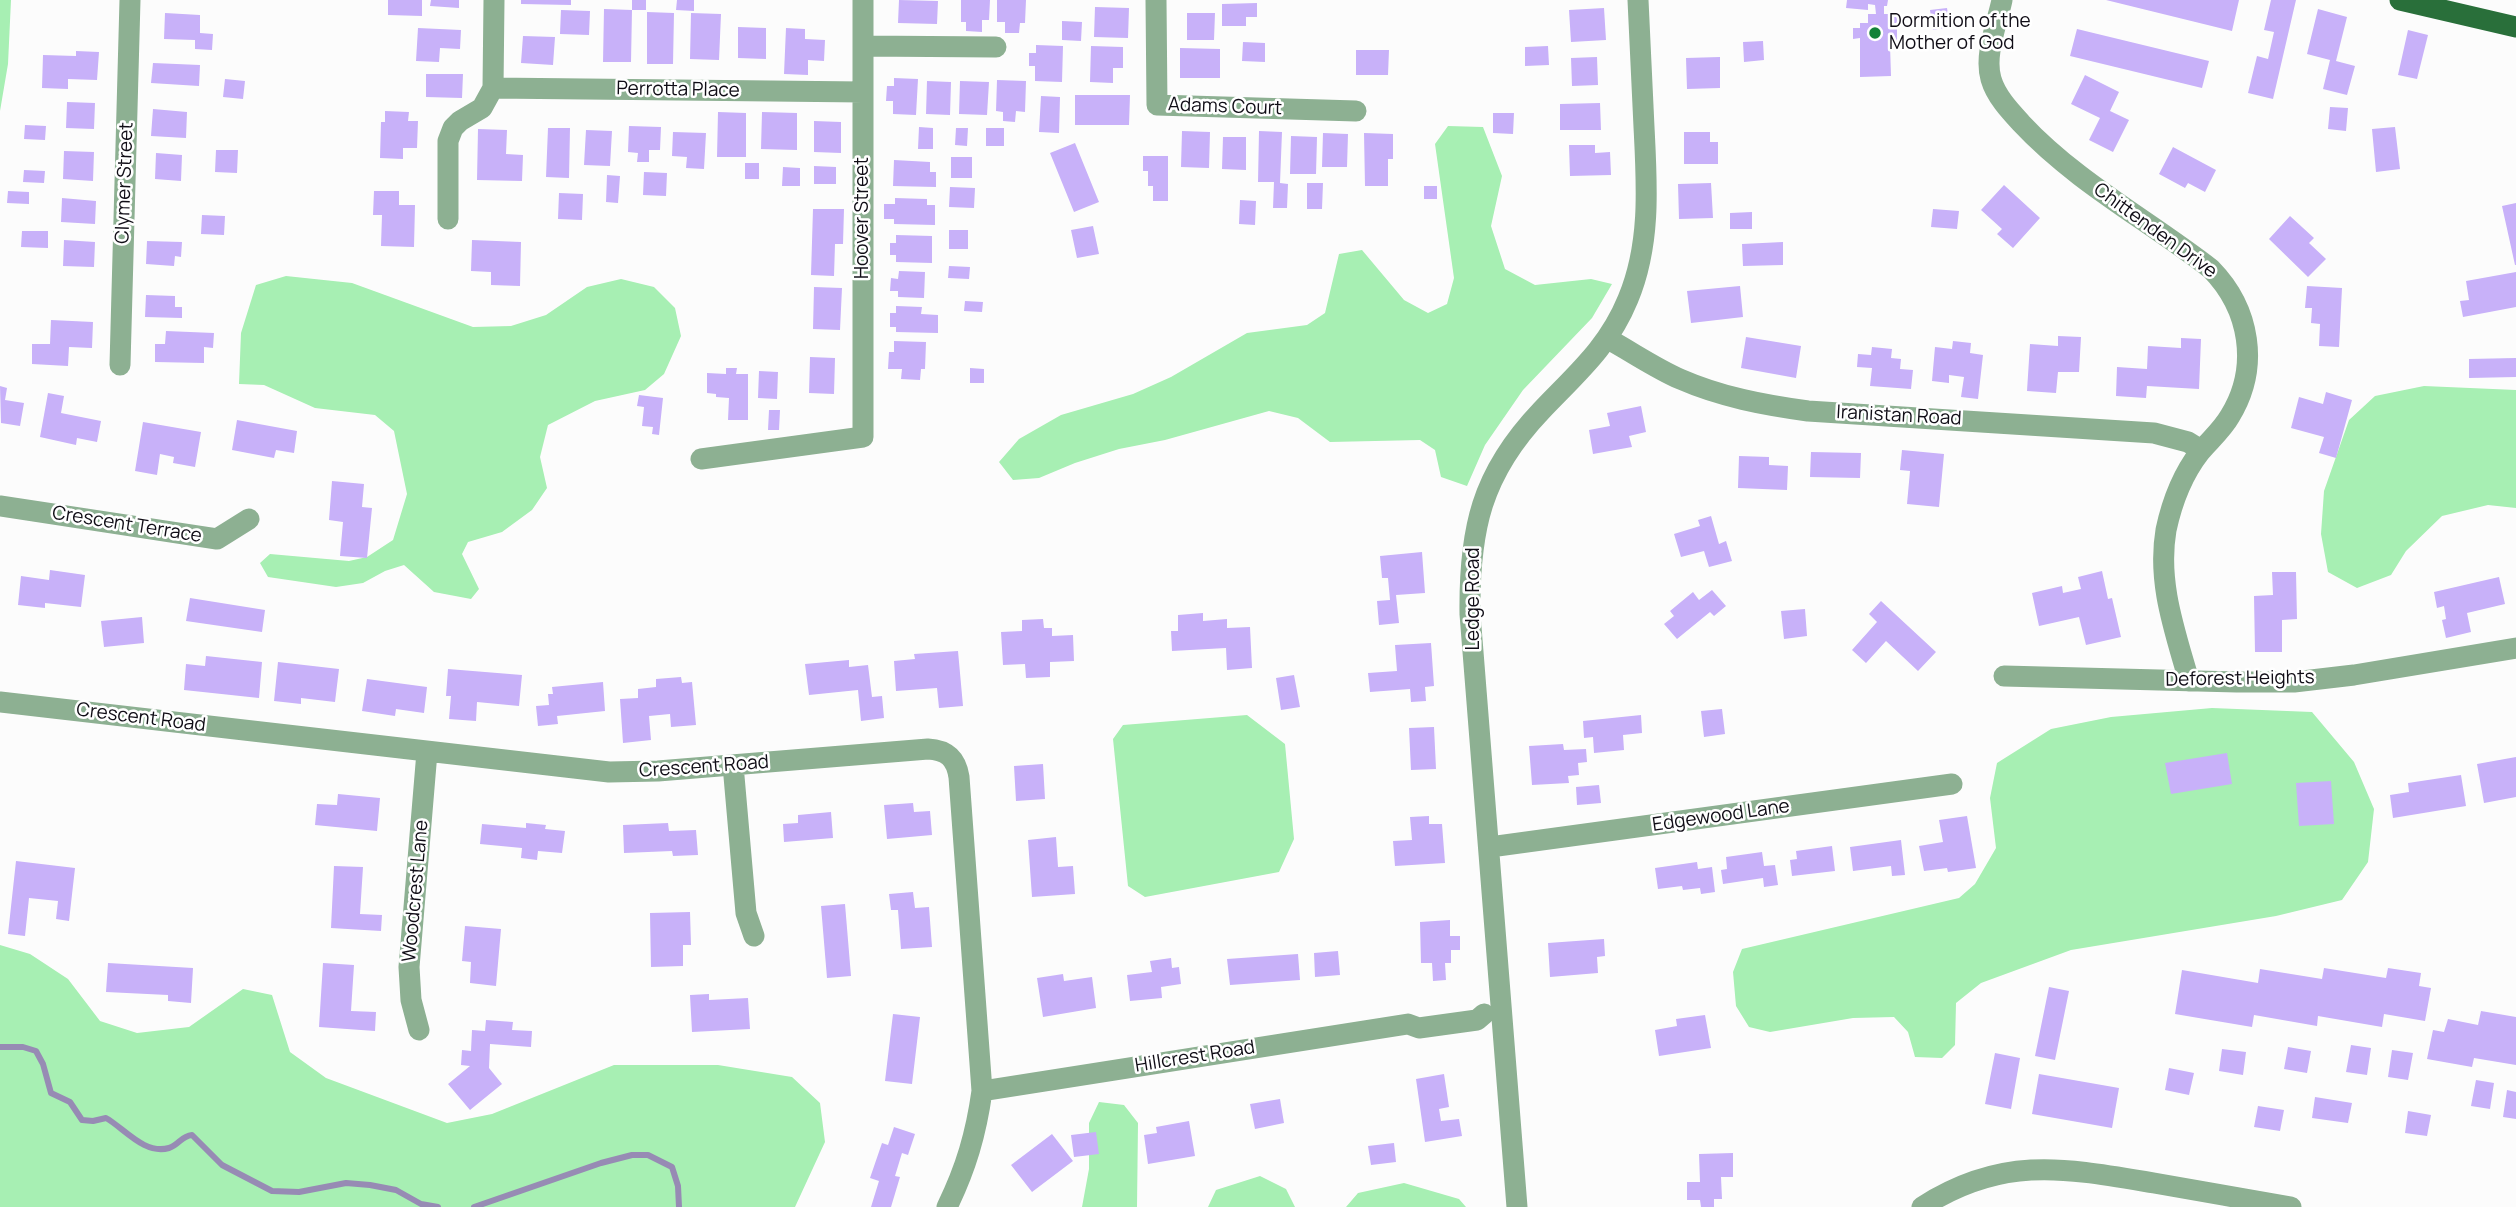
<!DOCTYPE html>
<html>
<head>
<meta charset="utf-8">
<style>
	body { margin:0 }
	canvas { display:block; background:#fcfcfc }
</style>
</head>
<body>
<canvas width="2516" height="1207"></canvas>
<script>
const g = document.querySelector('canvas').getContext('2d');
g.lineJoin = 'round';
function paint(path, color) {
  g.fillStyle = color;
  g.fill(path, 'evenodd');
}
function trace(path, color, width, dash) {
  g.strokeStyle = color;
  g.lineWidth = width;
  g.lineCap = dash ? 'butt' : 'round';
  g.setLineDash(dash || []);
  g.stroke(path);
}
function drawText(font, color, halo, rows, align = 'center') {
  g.font = font + ' Manrope,sans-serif';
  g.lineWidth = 5;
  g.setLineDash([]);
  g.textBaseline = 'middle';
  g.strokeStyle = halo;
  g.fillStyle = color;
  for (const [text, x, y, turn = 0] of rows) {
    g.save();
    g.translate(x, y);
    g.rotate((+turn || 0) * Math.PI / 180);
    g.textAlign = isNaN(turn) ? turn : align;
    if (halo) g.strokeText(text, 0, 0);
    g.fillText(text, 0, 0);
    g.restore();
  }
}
paint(new Path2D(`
	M0 0H11L8 64 0 111Z
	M1448 126 1483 127 1502 176 1491 226 1505 269 1535 285 1591 279 1612 284 1592 318 1523 390 1485 445 1467 486 1441 477 1435 450 1420 440 1330 442 1298 418 1269 411 1165 440 1119 449 1075 463 1039 478 1013 480 999 462 1019 439 1061 415 1133 394 1171 377 1247 333 1307 325 1325 313 1339 254 1362 250 1404 300 1428 313 1447 304 1454 278 1435 144Z
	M286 276 352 283 473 327 511 326 546 315 587 287 621 279 654 287 675 308 681 336 664 374 645 390 595 401 548 425 540 457 547 488 532 510 502 532 468 542 462 554 479 589 471 599 434 592 404 565 385 571 363 583 336 587 268 577 260 563 270 554 349 561 367 557 393 540 407 494 394 431 375 415 315 408 264 385 239 384 241 333 256 285Z
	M2424 386 2516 390V508L2488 505 2442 516 2406 551 2391 575 2357 588 2328 572 2321 534 2324 491 2349 420 2375 396Z
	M2212 708 2312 712 2354 762 2374 809 2368 862 2342 900 2276 916 2071 950 1981 983 1956 1003 1955 1045 1942 1058 1915 1057 1908 1032 1894 1017 1853 1018 1770 1032 1749 1027 1736 1006 1733 972 1742 949 1959 898 1975 884 1996 848 1990 798 1997 763 2051 729 2111 717Z
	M1247 715 1285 744 1294 839 1279 872 1145 897 1128 886 1113 739 1123 725Z
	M0 945 30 954 68 979 100 1021 137 1033 189 1027 243 989 272 995 290 1052 326 1078 447 1123 492 1114 614 1065H718L792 1077 820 1103 825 1142 795 1207H0Z
	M1099 1102 1124 1105 1138 1123 1137 1207H1082L1089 1169V1123Z
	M1260 1176 1286 1189 1295 1207H1208L1216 1190Z
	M1404 1183 1459 1199 1466 1207H1346L1358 1193Z`), '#a7efb3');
trace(new Path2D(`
	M0 1047H23L36 1051 43 1064 51 1093 70 1102 82 1120 93 1121 106 1118C124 1128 144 1155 169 1148 179 1145 181 1136 192 1135L222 1165 272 1191 299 1192 346 1183 370 1185 396 1190 421 1204 438 1207
	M474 1207 601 1163 632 1155H648L672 1167 678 1186 679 1207`), '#978bb4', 6);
paint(new Path2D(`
	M388 0H422V16L388 15Z
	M431 0H459V8L430 6Z
	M521 0H571V5L521 4Z
	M632 0H646V10H632Z
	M677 0H694V11L676 10Z
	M899 0 938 1 937 24 898 23Z
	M961 0H990L989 20H982V32L966 31V22H961Z
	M997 0H1026L1025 23H1020L1019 33H1005V22H997Z
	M1847 0H1888L1887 6H1884V14H1897V45H1890L1891 76 1860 77V38L1853 39V28H1860V23H1868V14H1876L1875 5 1868 4V10L1846 8Z
	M2106 0H2239L2232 31Z
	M2271 0H2296L2273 99 2248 93 2257 56 2268 59 2274 32 2264 30Z
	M1257 3V17H1246V26H1222V4Z
	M1095 7 1129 8 1128 38 1094 37Z
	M1604 8 1606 40 1571 42 1569 10Z
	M1947 8 1950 27 1933 30 1930 10Z
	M604 9 632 10 631 62H603Z
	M2318 9 2347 17 2336 61 2355 66 2347 95 2323 89 2330 60 2307 54Z
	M561 10 590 11 589 35 560 34Z
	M647 12 674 13 673 64H647Z
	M165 13 200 15V33L213 34 212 50 195 49V40L164 39Z
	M691 13 721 14 719 60 690 59Z
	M1187 13H1215L1214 40H1187Z
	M1062 21 1082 22 1081 41 1062 40Z
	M738 27 766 28V59L738 58Z
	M418 28 461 30 460 49 440 48 439 62 416 61Z
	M786 28 805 29V39L825 40 824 61 808 60V75L784 74Z
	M2077 29 2209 61 2202 88 2070 56Z
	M2408 30 2428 35 2417 79 2398 75Z
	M523 36 555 37 553 65 521 63Z
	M1763 41 1764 60 1744 62 1743 42Z
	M1243 42 1265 43V62L1242 61Z
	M1036 45 1063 46 1062 82 1035 81V66H1029V53H1036Z
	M1091 46 1123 47V68H1113V83L1090 82Z
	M1548 46 1549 65 1525 66V47Z
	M1180 48 1220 49V78H1180Z
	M1356 50H1389L1388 75H1356Z
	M76 51 99 52 97 80 68 79V89L42 88 43 55 76 56Z
	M1597 57 1598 85 1572 86 1571 58Z
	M1720 57V88L1687 89 1686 58Z
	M153 63 200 65 199 86 151 83Z
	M426 74H463L462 98 426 97Z
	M2085 75 2119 92 2110 111 2129 120 2113 152 2089 140 2100 118 2071 104Z
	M894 78 918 79 916 115 893 114V101H886L887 86H894Z
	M225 79 245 81 243 99 223 97Z
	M997 80 1026 81 1025 112 1016 111 1015 122 1003 121V112L996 111Z
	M927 81 951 82 950 115 926 114Z
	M960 81 989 82 987 115 959 114Z
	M1075 95H1130L1129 125H1075Z
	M1041 96 1060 97 1059 133 1039 132Z
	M67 102 95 103 94 129 66 128Z
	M1600 103 1601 130H1560V104Z
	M2330 107 2348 108 2346 131 2328 129Z
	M153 109 187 112 186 138 151 136Z
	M385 111 409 112 408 121H418L417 148H403V159L380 158 381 122H385Z
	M718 112 746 113V157H717Z
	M762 112 797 113V150L761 149Z
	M1493 113H1514L1513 134 1493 133Z
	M814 121 841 122V153L814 152Z
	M25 125 46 126 45 140 24 139Z
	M629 126 661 127 660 150H649V162H637L638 153 628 152Z
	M919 127 933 128V149H918Z
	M2395 127 2400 169 2376 172 2372 129Z
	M548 128H570L569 178 546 177Z
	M956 128H968L967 146 955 145Z
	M986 128H1004V146H986Z
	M478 129 507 130 506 154 523 155 522 181 477 180Z
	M586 130 612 131 610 166 584 165Z
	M1182 131 1210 132 1209 168 1181 167Z
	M1259 131 1282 132 1280 183 1288 184 1287 208H1273L1274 182H1258Z
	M673 132 706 133 704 169 686 168 687 157 672 156Z
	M1684 132H1710V142H1718V164H1684Z
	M1323 133 1348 134 1347 167H1322Z
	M1364 133 1393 134V159H1388V186H1365Z
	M1291 136 1317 137 1316 174H1290Z
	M1223 137H1246V170L1222 169Z
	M1075 143 1099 202 1074 212 1050 153Z
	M1569 145H1595V153L1610 152 1611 175 1570 176Z
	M2173 147 2216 170 2205 192 2188 183 2185 188 2159 174Z
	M216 150H238L237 173 215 172Z
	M64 151 94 152 93 181 63 179Z
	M156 153 182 155 181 181 155 179Z
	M1143 156H1168V201H1153V186H1148V171H1143Z
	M951 157H972V178H951Z
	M894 160 930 162V172H936V187L893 186Z
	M745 163H759V179H745Z
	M814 166 836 167V184H814Z
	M783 167 800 168V186H782Z
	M24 170 45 171 44 183 23 182Z
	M644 172 667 173 666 196 643 195Z
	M607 175 620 176 618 203 606 202Z
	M1307 183H1323L1322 209H1307Z
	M1711 183 1713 218 1679 219 1678 184Z
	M2004 185 2040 218 2013 248 1997 234 2002 229 1981 210Z
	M1424 186H1437V199H1424Z
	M950 187 975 188 974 208 949 207Z
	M8 191 29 192V204L7 203Z
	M374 191H399V205H415L414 247 381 246 382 215H373Z
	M559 193 583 194 582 220 558 219Z
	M62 198 96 201 95 224 61 222Z
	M895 198 927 199V205H935V225L894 224V219H884V204H895Z
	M1240 200 1256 201 1255 225 1239 224Z
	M2516 203V265H2515L2502 206Z
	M813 209H844L843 244H835L834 276 811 275Z
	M1933 209 1959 211 1957 229 1931 227Z
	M1752 212V229H1730V213Z
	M202 215 225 216 224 235 201 234Z
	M2290 216 2314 238 2309 243 2326 259 2308 277 2269 239Z
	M1093 226 1099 254 1077 258 1071 230Z
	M949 230H968V249H949Z
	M22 231H48V248L21 247Z
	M896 235 932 236V263L896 262V255H890V243H896Z
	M64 240 95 242 94 267 63 266Z
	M472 240 521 242 520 286 491 285V272L471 271Z
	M147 241 182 242 181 257 175 256 174 266 146 264Z
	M1783 242V265L1743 266 1742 244Z
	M949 266 970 267 969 279 948 278Z
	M899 271 925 272 924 298 898 297V291H890L891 278 898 279Z
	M2516 272V307L2463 317 2460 301 2469 300 2466 281Z
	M1740 286 1743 317 1691 323 1687 291Z
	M2307 286 2342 288 2339 347 2319 346 2320 324 2311 323 2312 308H2305Z
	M814 287 842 288 840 330 813 329Z
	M146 295 175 296V307H182V318L145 317Z
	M965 301 983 302 982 312 964 311Z
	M896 306 922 307 921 314 938 315V333L896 332V327H890V313H896Z
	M51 320 93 322 92 348 69 347 68 366 32 364V344H50Z
	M166 331 214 333 213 348 204 347V363L155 362V344H165Z
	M2058 336 2081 337 2079 372H2058L2056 393 2027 391 2030 344 2058 346Z
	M1746 337 1801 346 1796 378 1741 368Z
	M2181 338 2201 339 2199 389 2147 386 2146 398 2116 396 2117 367 2147 369 2148 346 2181 348Z
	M894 341 926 342 925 369H921L920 380 901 379 902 369H888L889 352H894Z
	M1953 341 1971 343 1970 353 1983 355 1978 399 1961 397 1964 377 1949 375V383L1932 381 1935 347 1952 349Z
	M1872 347 1892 349 1891 358 1901 359 1900 369 1913 370 1911 389 1870 386 1872 368 1857 367 1858 354 1871 355Z
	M810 357 835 358 834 394 809 393Z
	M2516 358V377L2469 378V359Z
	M726 368H737L736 374H748V420H728L729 398 716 397V394L707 393V373L726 374Z
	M970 368 984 369V383H970Z
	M759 371 778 372 777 399 758 398Z
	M0 386 7 388 5 400 24 403 20 426 1 423Z
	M2326 392 2352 400 2336 458 2319 453 2324 437 2291 428 2299 397 2323 404Z
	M48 393 64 396 61 413 101 421 97 442 77 438 76 445 40 437Z
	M639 395 663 398 659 435 652 434 653 427 642 426 644 407 637 406Z
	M1641 406 1646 432 1629 436 1632 447 1593 454 1589 430 1610 426 1607 413Z
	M769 410H780L779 430H768Z
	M237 420 297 431 294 453 276 450 274 458 232 450Z
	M143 422 201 432 195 467 173 463 174 457 160 454 157 475 135 471Z
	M1902 450 1944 454 1939 507 1907 504 1910 471 1900 470Z
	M1811 452 1861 453 1860 478 1810 477Z
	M1739 456 1769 457V465L1788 466 1787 490 1738 488Z
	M332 481 364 484 362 507 372 508 367 558 340 556 343 522 329 520Z
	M1711 516 1719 544 1726 541 1732 561 1709 567 1704 551 1681 557 1674 534 1700 526 1698 520Z
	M1422 552 1425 593 1396 595 1399 623 1379 625 1377 601 1390 600 1388 578H1382L1380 556Z
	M50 570 85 575 81 607 45 603V608L18 605 21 576 49 580Z
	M2102 571 2108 599 2112 598 2121 637 2086 645 2079 617 2039 626 2032 593 2062 586 2063 593 2081 589 2078 577Z
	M2272 572H2296L2297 619 2282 620V652H2255L2254 596 2273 595Z
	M2499 577 2505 604 2467 613 2471 632 2446 638 2442 620 2446 619 2444 606 2437 608 2434 592Z
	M1712 590 1726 606 1714 616 1710 612 1677 639 1664 624 1674 616 1670 611 1693 592 1699 600Z
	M190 598 265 610 262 632 186 621Z
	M1881 601 1936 652 1918 671 1886 641 1866 663 1852 650 1877 622 1869 614Z
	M1805 609 1807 636 1784 639 1781 611Z
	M1203 613V621L1227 619V628L1250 627 1252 668 1227 670 1226 648 1172 651 1171 631H1178V615Z
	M142 617 144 643 104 647 101 621Z
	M1043 619 1044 628H1052V636L1073 635 1074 661 1050 662V677L1026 678 1025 664 1003 665 1001 632 1022 631V620Z
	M1431 643 1434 686 1425 687 1426 701 1411 702 1410 689 1370 692 1368 673 1397 671 1395 645Z
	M958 651 963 706 939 708 937 688 896 691 894 661 915 659 914 654Z
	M206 656 262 662 259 698 184 690 186 664 205 666Z
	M849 660V667L868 665 872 697 882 696 884 718 861 721 858 690 809 695 805 664Z
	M278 662 339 669 335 702 301 698V704L274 701Z
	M448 669 522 675 519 706 477 702 476 721 449 719 451 696H446Z
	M1294 675 1300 707 1281 710 1276 678Z
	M681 677 682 683 692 682 696 725 671 727 670 714 649 716 651 740 623 743 620 699 638 698V689L656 687V679Z
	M367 679 427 687 424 713 396 709 395 716 362 711Z
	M603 682 605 711 557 716 558 724 538 726 536 706 549 705 548 694H553L552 687Z
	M1722 709 1725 734 1704 737 1701 711Z
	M1641 715 1642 733 1623 735 1624 750 1594 753 1593 737 1584 738 1583 721Z
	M1434 727 1436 769 1411 770 1409 728Z
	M1563 744 1564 750 1586 749 1587 762 1578 763 1579 775 1568 776 1569 783 1532 785 1529 746Z
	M2227 753 2232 784 2171 794 2165 763Z
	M2516 757V797L2484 803 2477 764Z
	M1043 764 1045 799 1016 801 1014 766Z
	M2461 775 2466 806 2393 818 2390 795 2409 792 2408 783Z
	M2331 781 2334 824 2299 826 2296 783Z
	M1599 785 1601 803 1577 805 1576 787Z
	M338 794 380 798 377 831 315 825 317 804 337 805Z
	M913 803 914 812 930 811 932 835 887 839 884 805Z
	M831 812 833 838 784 842 783 824 798 823V815Z
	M1429 816V824H1442L1445 863 1395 866 1393 841 1412 840 1410 817Z
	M1967 816 1976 868 1948 872 1947 868 1924 871 1919 846 1943 842 1939 820Z
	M526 823 546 825 545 829 565 831 562 853 538 851 537 860 521 858 522 848 480 844 482 824 526 828Z
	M668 823 669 831 696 830 698 855 673 856 672 851 624 853 623 825Z
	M1056 837 1058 867 1073 866 1075 894 1032 897 1028 840Z
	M1901 840 1905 875 1892 876 1891 866 1853 871 1850 847Z
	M1832 846 1835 871 1792 876 1790 860 1797 859 1796 851Z
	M1762 852 1764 866 1775 865 1778 885 1764 887 1763 878 1723 884 1721 870 1727 869 1726 857Z
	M16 861 75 868 69 921 56 919 58 901 29 898 25 936 8 934Z
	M1697 862 1698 869 1712 867 1715 892 1701 894 1700 888 1683 890 1682 886 1658 889 1655 868Z
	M334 866 363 867 360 914 382 915 381 931 331 928Z
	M913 892 915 908 929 907 932 947 901 949 898 910H891L889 894Z
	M845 904 851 976 827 978 821 906Z
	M690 912 691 945H683V966L651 967 650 913Z
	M1450 920V936H1460V950H1451V963H1445L1446 980 1433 981 1432 963H1421L1420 922Z
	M465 926 501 929 496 986 470 983 471 962 462 961Z
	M1604 939 1605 956 1597 957 1598 973 1550 977 1548 943Z
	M1338 951 1340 975 1315 977 1314 953Z
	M1298 954 1300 980 1230 985 1227 959Z
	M1171 958 1172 968 1179 967 1181 984 1161 987 1162 998 1130 1001 1127 975 1152 972 1150 961Z
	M108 963 193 968 191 1003 168 1001V995L106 992Z
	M323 963 354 965 351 1011 376 1012 375 1031 319 1027Z
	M2324 968 2386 978 2388 968 2421 973 2419 986 2431 988 2425 1021 2384 1014 2382 1027 2318 1016 2317 1026 2254 1015 2252 1027 2175 1014 2182 970 2258 983 2260 969 2322 979Z
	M1063 974 1064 981 1092 977 1096 1008 1043 1017 1037 978Z
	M2049 987 2069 991 2055 1060 2035 1056Z
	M709 994V1000L748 998 750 1029 692 1032 690 995Z
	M2481 1011 2516 1017V1065L2474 1058 2472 1067 2427 1059 2433 1030 2444 1032 2448 1019 2478 1025Z
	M893 1014 920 1017 912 1084 885 1081Z
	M1705 1015 1711 1048 1659 1056 1655 1030 1677 1026 1676 1019Z
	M486 1020 513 1022 512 1030 532 1031 531 1047 490 1044 489 1068 502 1084 470 1110 448 1084 470 1066 461 1065 462 1050 471 1051 472 1030 485 1031Z
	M2351 1045 2371 1048 2367 1075 2346 1072Z
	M2288 1047 2311 1051 2307 1073 2284 1069Z
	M2222 1049 2246 1052 2243 1075 2219 1071Z
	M2392 1050 2413 1053 2408 1080 2388 1077Z
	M1995 1053 2020 1058 2011 1109 1985 1104Z
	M2169 1068 2194 1073 2189 1095 2165 1090Z
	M1444 1074 1449 1107 1439 1109 1441 1121 1459 1119 1462 1136 1425 1142 1416 1079Z
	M2039 1074 2119 1088 2112 1128 2032 1114Z
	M2476 1080 2494 1083 2490 1109 2471 1106Z
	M2507 1090 2516 1092V1119L2503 1117Z
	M2315 1097 2352 1103 2348 1123 2312 1118Z
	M1280 1099 1284 1123 1255 1129 1250 1104Z
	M2258 1106 2284 1110 2280 1131 2254 1127Z
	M2408 1111 2431 1115 2427 1136 2405 1133Z
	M1189 1121 1195 1156 1148 1164 1144 1135 1157 1133 1156 1127Z
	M894 1127 915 1134 908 1155 902 1153 895 1176 900 1177 891 1207H871L879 1181 870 1178 882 1143 888 1145Z
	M1096 1132 1099 1154 1074 1157 1071 1135Z
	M1052 1134 1073 1161 1032 1192 1011 1165Z
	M1394 1143 1396 1162 1371 1165 1368 1146Z
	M1733 1153V1177H1721L1722 1199H1714V1207H1701L1700 1200H1687V1182H1700L1699 1154Z`), '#c8b1f9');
trace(new Path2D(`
	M1156 0 1157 105 1356 111
	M2002 0C1997 24 1984 55 1991 79 1996 96 2009 110 2021 123 2076 182 2148 220 2211 269 2250 309 2260 367 2230 416 2222 430 2210 440 2200 452 2182 475 2172 502 2166 530 2157 583 2175 631 2189 681
	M863 46 996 47
	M493 88 863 92
	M448 219V141L453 128 460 121 482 108 493 88 494 0
	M1608 339C1632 352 1655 368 1680 379 1721 397 1764 405 1808 411L2154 433 2188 442 2201 450
	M120 365 130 0
	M701 459 863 437V0
	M0 506 217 539 249 519
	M2004 676 2237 682H2294L2354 675 2516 648
	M0 702 609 772 658 771 928 749C947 750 956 758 959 777L982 1091C976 1134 966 1168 947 1207
	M733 765 746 913 754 936
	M1490 847 1952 784
	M419 1030 411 1000 409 967 427 752
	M982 1091 1408 1024 1419 1028 1477 1020 1484 1014
	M1517 1207 1470 614C1469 530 1481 474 1541 411 1576 374 1608 348 1628 299 1651 244 1647 185 1644 127 1642 85 1640 42 1638 0
	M1922 1207C2003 1155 2065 1168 2154 1183 2200 1191 2245 1199 2291 1207`), '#8db092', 21);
trace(new Path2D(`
	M2400 0 2516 27`), '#296f3a', 21);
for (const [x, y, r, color] of [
	[1875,33,7,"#138239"]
]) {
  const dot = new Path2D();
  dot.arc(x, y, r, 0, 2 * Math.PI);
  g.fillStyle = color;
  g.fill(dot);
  trace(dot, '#fff', 2.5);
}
drawText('19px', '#100d16', '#fff', [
	["Dormition of the",1889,22],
	["Mother of God",1889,44]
], 'left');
drawText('19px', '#100d16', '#fff', [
	["Perrotta Place",678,90,1],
	["Adams Court",1225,107,2],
	["Clymer Street",125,183,-88],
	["Hoover Street",863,218,-90],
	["Chittenden Drive",2155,231,36],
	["Iranistan Road",1899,416,3],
	["Crescent Terrace",127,525,9],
	["Ledge Road",1474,599,-90],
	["Deforest Heights",2240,679,-1],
	["Crescent Road",141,718,7],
	["Crescent Road",704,767,-4],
	["Edgewood Lane",1721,816,-8],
	["Woodcrest Lane",416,891,-85],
	["Hillcrest Road",1195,1057,-9]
]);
</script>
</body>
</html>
